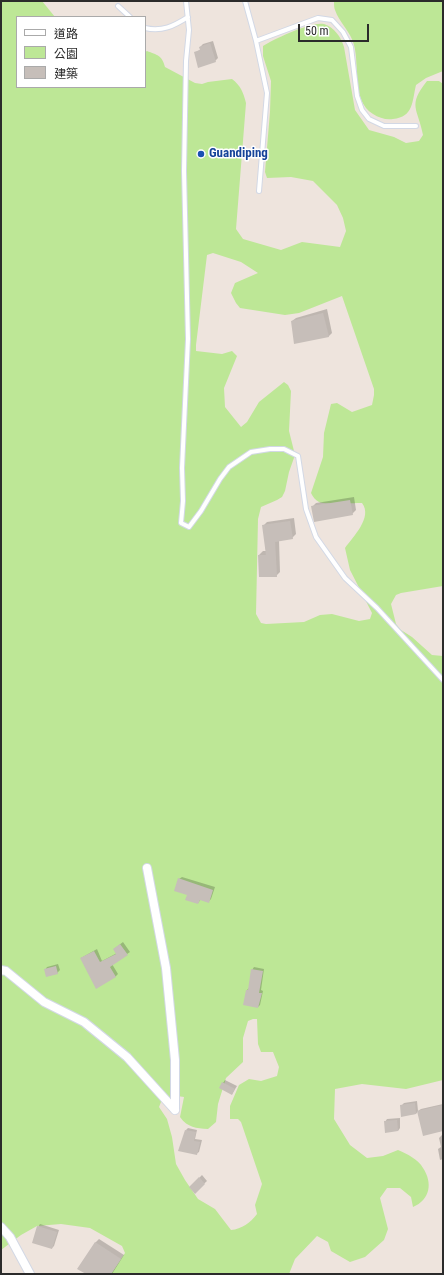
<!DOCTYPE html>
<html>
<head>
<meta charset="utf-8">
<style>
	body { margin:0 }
	#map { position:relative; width:444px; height:1275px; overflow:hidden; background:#eee4dd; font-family:"Roboto Condensed","Noto Sans TC",sans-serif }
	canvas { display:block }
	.frame { position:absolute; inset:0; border:2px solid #2b2b2b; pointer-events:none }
	.legend { position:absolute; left:16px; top:16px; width:130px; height:72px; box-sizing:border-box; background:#fff; border:1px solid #aaa; margin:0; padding:5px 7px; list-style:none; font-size:12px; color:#2b2b2b }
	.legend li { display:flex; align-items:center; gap:8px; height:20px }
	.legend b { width:20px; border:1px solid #aaa }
	.scale { position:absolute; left:298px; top:24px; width:71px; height:18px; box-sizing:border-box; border:2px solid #2b2b2b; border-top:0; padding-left:5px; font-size:12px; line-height:14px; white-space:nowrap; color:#2b2b2b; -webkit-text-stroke:3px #fff; paint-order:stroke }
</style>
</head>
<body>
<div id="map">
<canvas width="444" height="1275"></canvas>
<div class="frame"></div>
<ul class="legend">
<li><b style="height:5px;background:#fff"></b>道路</li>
<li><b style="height:11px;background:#bde796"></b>公園</li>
<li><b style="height:11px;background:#c6beb9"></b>建築</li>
</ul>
<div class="scale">50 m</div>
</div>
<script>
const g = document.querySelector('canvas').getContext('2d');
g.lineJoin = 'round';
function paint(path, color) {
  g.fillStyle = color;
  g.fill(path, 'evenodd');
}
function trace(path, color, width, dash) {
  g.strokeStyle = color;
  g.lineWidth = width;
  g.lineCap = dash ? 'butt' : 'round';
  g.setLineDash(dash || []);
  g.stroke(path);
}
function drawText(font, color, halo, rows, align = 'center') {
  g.font = font + ' "Roboto Condensed",sans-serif';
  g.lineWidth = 3;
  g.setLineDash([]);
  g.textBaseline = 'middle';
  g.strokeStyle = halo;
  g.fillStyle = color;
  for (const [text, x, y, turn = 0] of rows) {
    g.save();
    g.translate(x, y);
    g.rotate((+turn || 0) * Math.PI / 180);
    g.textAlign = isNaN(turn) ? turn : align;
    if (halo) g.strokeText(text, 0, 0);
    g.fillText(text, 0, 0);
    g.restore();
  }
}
paint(new Path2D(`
	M1 1H42L55 17H17V87H145V52L147 51C157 55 162 55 165 67L195 83 202 84 208 82 232 79C241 86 243 92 246 103L236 229 243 239 281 250 302 242 340 247 346 231 343 218 337 205 313 181 291 177 267 178 265 172 270 112 271 81 263 56V46C274 39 312 21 324 24 334 27 341 37 344 47L355 110 369 130 394 137 406 143 419 141 423 135C418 108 407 106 427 81H439L443 84V586L401 593 396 595 391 604 396 624 401 630 412 637 432 655 443 656V1080L406 1089 362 1084 335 1089 334 1119 350 1145 367 1158 383 1156 398 1150C407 1154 418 1159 423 1168 433 1183 430 1200 413 1207L411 1197 400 1188H387L380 1198 388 1229 384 1240 365 1257 350 1262 331 1251 328 1242 317 1236 295 1259 289 1274H111L125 1253 122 1246 90 1228 61 1224 37 1226 21 1235 1 1250ZM213 253 241 262 258 273 235 283 231 293 236 303 240 308 285 315 299 313 342 296 374 389V395L372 405 352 412 337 403 331 404 324 433 323 457 311 493C313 497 315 500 319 502 326 505 353 503 362 503 373 517 353 537 345 548L350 570 372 613 370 619 359 621 332 614 320 615 304 622 266 624 261 623 256 614 258 519 261 507 277 500 282 497 285 491 289 472 295 455 289 431 291 391 288 385 284 382 259 402 247 422 241 427 225 407 224 388 237 356 232 351 222 354 196 351V345L207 255ZM253 1019H257L258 1044 261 1052H273L279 1067 277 1076 261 1081 249 1079 239 1085 230 1106V1119H238L241 1122 262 1184 255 1205 257 1214C250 1223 242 1229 231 1230L215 1209 198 1199 185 1180 176 1164 172 1137 167 1119 159 1107 161 1102 177 1096 184 1097 180 1117C188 1128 196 1128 208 1129L216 1122 218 1104 226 1078 243 1062V1038L248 1021Z
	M334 1H443V71L426 78 416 85C412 101 414 117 393 119 386 120 379 118 373 114 351 100 360 67 354 45 351 32 339 22 335 10 334 8 334 4 334 1Z`), '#bde796');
paint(new Path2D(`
	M213 41 218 58 215 61 195 53 201 49 200 47 203 44Z
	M327 309 332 333 328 337 292 321 296 318Z
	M354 497 356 510 352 514 312 507 316 503Z
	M294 518 296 534 292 538 279 540 280 572 276 576 259 555 263 551H266L263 526 267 522Z
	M182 877 215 887 211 899 208 902 201 899 198 903 188 895 179 879Z
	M123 942 130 952 112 964 118 974 115 977 81 958 97 949 102 961 117 953 114 949Z
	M58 964 60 970 57 973 45 970 47 967Z
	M254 967 264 969 261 990 263 991 260 1005 258 1007 247 990 249 988 252 970Z
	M225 1080 237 1086 232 1094 223 1083Z
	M417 1101 418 1111 421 1109 443 1104V1129L439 1132 438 1131 424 1134 418 1111 416 1114 402 1115 401 1106 404 1103Z
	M400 1118V1128L398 1131 385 1122 387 1119Z
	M188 1128 197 1130 195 1139 202 1140 199 1152 196 1154 186 1130Z
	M442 1135H443V1159L440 1160 438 1149 441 1147 439 1138Z
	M202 1175 207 1181 195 1192 190 1187Z
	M40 1224 59 1230 54 1246 52 1248 38 1227Z
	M99 1239 124 1255 112 1274H88L95 1243Z`), '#0003');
paint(new Path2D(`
	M210 43 216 62 198 68 194 52 200 50 199 47Z
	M323 313 329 337 294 344 291 321Z
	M350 500 353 515 314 522 311 506Z
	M290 521 293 539 275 542 277 577H259L258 555H266L262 525Z
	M178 878 213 890 209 903 200 900 198 904 185 900 187 895 174 891Z
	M120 944 128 955 110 967 116 977 96 989 80 958 94 951 100 962 116 954 113 949Z
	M56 966 58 974 46 977 44 969Z
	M251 969 263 971 259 993H262L258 1008 243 1005 246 990H248Z
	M222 1082 235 1089 232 1095 219 1088Z
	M415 1103 416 1114 401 1117 400 1105Z
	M443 1105V1131L423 1136 417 1111Z
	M397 1120 398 1131 385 1133 384 1121Z
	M185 1130 196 1132 194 1141 200 1142 197 1155 178 1151Z
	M199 1177 205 1184 195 1194 189 1187Z
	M37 1226 57 1232 52 1249 32 1243Z
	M95 1242 121 1259 111 1274H86L77 1269Z`), '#c6beb9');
const lane = new Path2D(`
	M186 1 189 30 186 61 184 171 188 339 182 468 183 501 181 523 189 527 201 511 220 479 229 467 251 452 270 449H284L298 456 306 509 316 537 345 578 377 608 443 680
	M245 1 256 41 318 18 332 20 343 32 351 47 357 96 362 110 369 119 384 126H416
	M118 6 130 17
	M145 28C162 32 174 26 188 17
	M256 41 267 93 259 191`);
const street = new Path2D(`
	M147 868 166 968 175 1060V1110
	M1 970 6 971 44 1002 84 1022 127 1057 175 1110
	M1 1227 10 1237 30 1274`);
trace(lane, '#d2d8e5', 6);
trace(street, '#d2d8e5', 10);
trace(lane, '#fff', 4);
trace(street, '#fff', 8);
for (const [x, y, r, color] of [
	[201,154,4,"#1a4fb4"]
]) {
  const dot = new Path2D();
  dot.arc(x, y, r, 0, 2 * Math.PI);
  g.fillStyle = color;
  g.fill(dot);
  trace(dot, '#fff', 1.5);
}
drawText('bold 13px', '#164399', '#fff', [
	["Guandiping",209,154]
], 'left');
</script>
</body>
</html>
